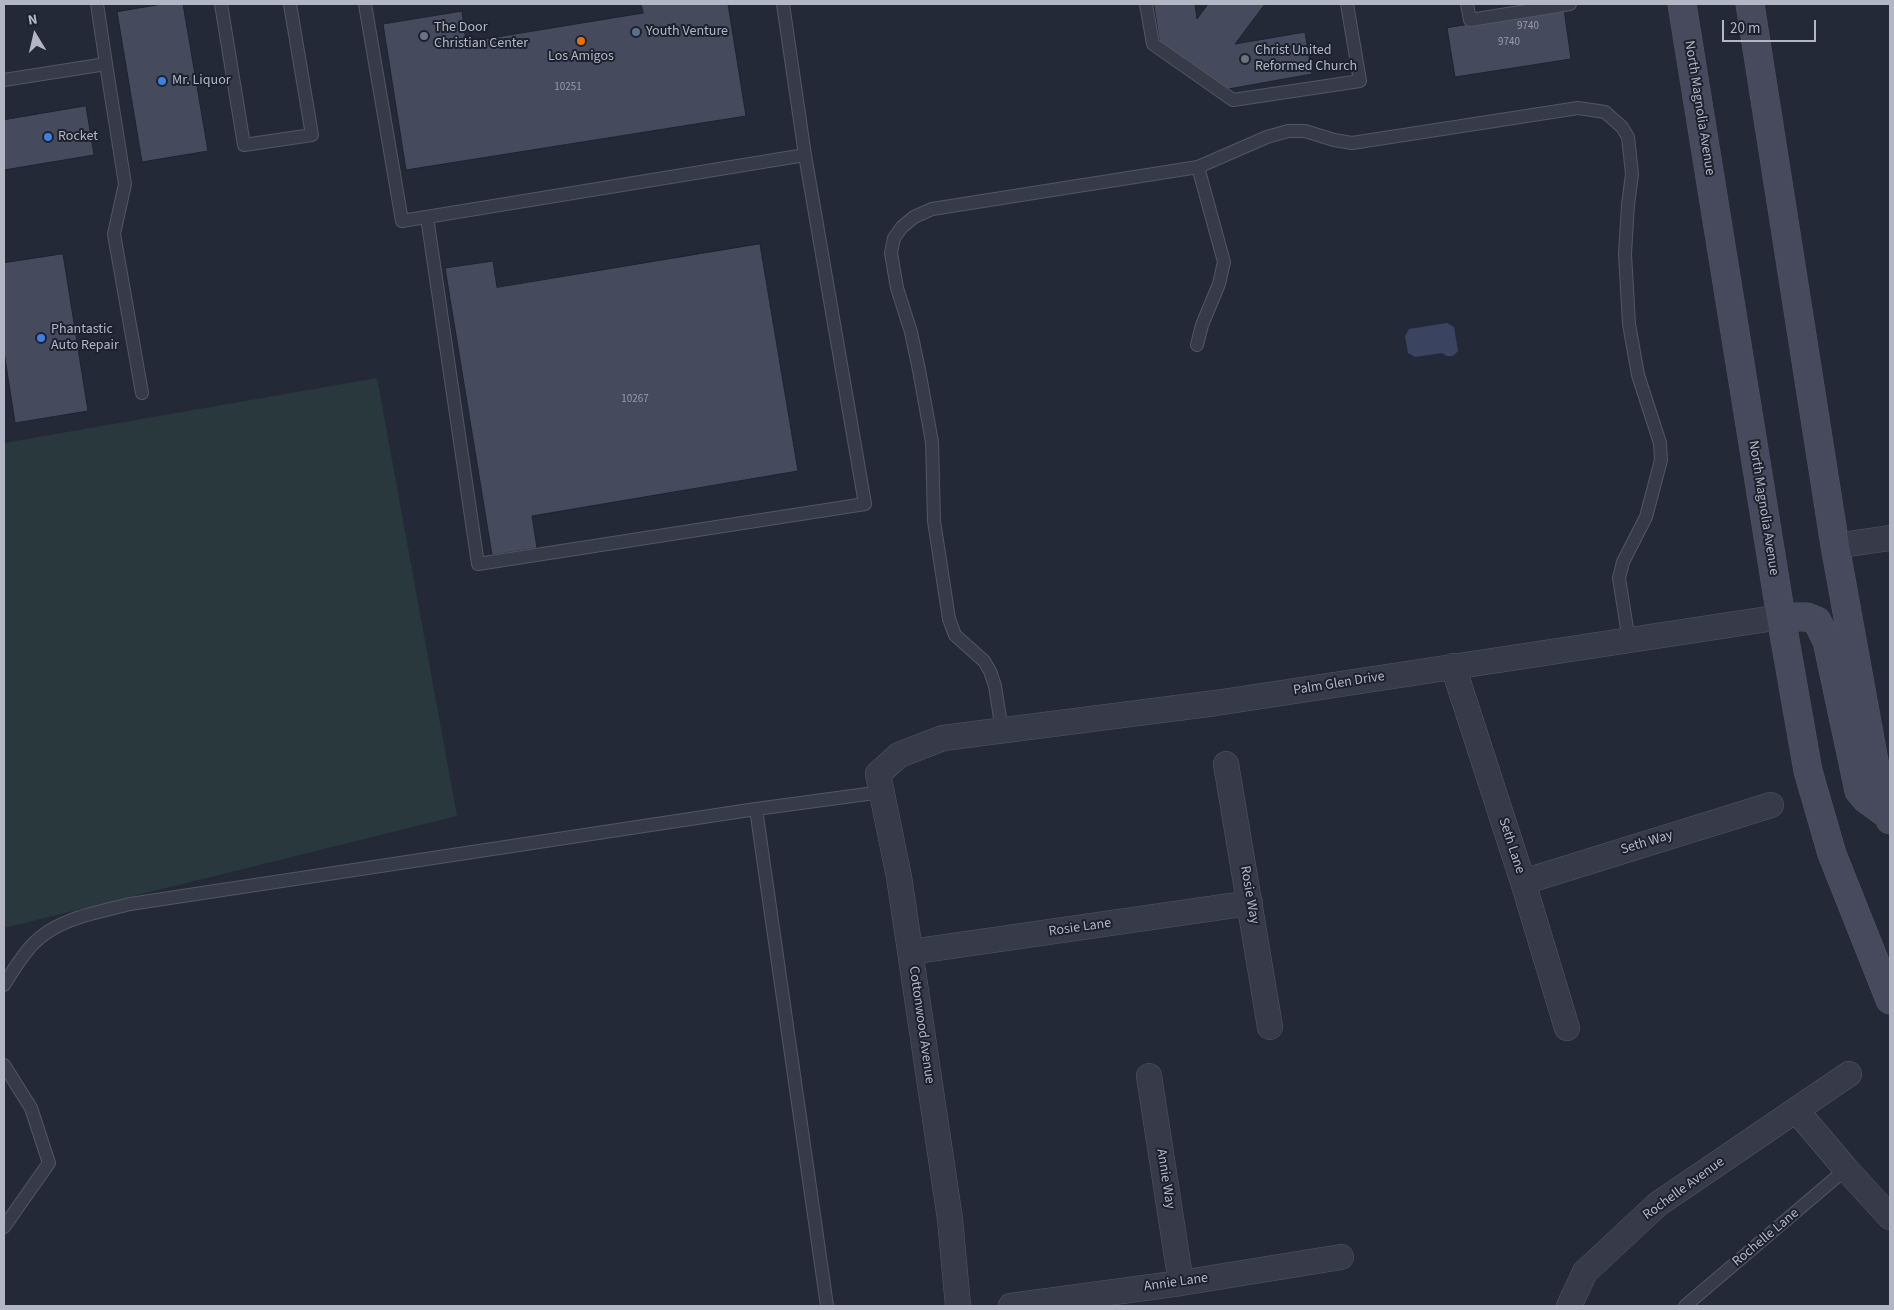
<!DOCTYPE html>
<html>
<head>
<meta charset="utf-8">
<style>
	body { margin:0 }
	#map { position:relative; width:1894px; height:1310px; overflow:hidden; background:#242938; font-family:"Source Sans 3",sans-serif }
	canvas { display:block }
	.frame { position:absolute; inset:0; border:5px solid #b2b6c5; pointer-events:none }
	.north { position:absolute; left:10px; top:10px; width:50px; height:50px; -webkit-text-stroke:4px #1c212e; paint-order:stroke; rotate:351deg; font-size:14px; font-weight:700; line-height:20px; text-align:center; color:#b2b6c5 }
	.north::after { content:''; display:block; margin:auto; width:18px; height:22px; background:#b2b6c5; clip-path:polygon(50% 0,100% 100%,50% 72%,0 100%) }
	.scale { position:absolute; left:1722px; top:20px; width:94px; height:22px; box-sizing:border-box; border:2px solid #b2b6c5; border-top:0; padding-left:6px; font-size:15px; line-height:18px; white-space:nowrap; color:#b2b6c5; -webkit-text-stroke:4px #1c212e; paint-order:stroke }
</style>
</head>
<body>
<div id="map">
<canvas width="1894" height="1310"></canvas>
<div class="frame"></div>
<div class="north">N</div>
<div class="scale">20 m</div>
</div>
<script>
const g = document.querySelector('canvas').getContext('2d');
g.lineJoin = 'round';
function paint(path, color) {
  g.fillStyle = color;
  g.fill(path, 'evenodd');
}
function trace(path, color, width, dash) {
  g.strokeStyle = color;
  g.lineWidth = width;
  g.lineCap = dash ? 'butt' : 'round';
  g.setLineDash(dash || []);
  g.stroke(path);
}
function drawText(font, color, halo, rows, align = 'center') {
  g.font = font + ' "Source Sans 3",sans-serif';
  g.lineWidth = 4;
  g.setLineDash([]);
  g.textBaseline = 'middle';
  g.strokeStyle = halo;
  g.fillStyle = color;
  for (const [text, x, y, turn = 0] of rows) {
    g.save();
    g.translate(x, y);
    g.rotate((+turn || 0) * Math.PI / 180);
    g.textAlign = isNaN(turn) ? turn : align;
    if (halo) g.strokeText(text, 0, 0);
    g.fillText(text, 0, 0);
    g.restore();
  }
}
paint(new Path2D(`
	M377 378 457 816 4 928V443Z`), '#29383d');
paint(new Path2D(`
	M1447 323 1454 327 1458 351 1453 356H1447L1442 353 1415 357 1408 353 1405 336 1409 329Z`), '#3a4460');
const building = new Path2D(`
	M163 4H183L208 151 142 162 117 12Z
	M641 4H728L746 116 406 170 383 24 462 11 466 42 643 13Z
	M1154 4H1195L1197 19 1208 4H1265L1235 44 1305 32 1312 74 1223 90 1160 44Z
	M1564 9 1571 59 1455 77 1447 28Z
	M86 106 94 155 4 170V120Z
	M760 244 798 471 532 516 537 548 492 555 445 268 493 261 497 287Z
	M63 254 88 411 15 423 4 352V263Z`);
paint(building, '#454b5d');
trace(building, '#1e2330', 1);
const lane = new Path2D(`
	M221 4 244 145 312 135 290 4
	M365 4 402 221 805 155 783 4
	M1146 4 1153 44 1233 100 1360 81 1347 4
	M1467 4 1470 20 1570 4
	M106 64 125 184 114 234 142 393
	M4 80 106 64 97 4
	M427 217 478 564 865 504 805 155
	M1197 345 1202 325 1219 284 1224 262 1198 167
	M1002 731 995 686 990 671 984 661 955 635 949 619 934 521 932 442 919 370 911 332 897 288 891 253 894 238 902 227 914 217 932 209 1198 167 1267 137 1288 131H1305L1334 140 1352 143 1578 108 1605 112 1622 127 1628 137 1632 174 1628 205 1625 254 1629 324 1638 375 1660 443 1661 460 1646 517 1623 562 1619 578 1629 641
	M4 985C13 971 22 955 34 943 59 918 96 913 130 904L756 809
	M4 1065 31 1108 49 1163 4 1227
	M827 1306 756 809 882 792
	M1685 1306 1846 1169`);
const street = new Path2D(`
	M1835 546 1890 538
	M1453 666 1523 882 1567 1028
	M1226 764 1270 1027
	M1523 882 1771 805
	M910 952 1250 903
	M1149 1076 1181 1283
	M1796 1110 1846 1169 1890 1217
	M958 1306 950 1219 899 877 878 774 899 755 943 738 1216 703 1781 617
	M1011 1306 1181 1283 1341 1257
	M1569 1306 1585 1272 1658 1204 1849 1074`);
const secondary = new Path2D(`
	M1682 4 1781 617 1808 771 1832 854 1890 1000
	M1750 4 1835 546 1876 772 1890 820
	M1781 617H1807L1817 621 1827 641 1859 791 1866 799 1888 815`);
trace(lane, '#525664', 14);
trace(street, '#525664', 26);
trace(secondary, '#525664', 29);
trace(lane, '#373b49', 12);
trace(street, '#373b49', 25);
trace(secondary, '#464a5c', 28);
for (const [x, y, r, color] of [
	[636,32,5,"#5c6f8a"],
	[424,36,5,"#6b7280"],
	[581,41,5,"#e8710a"],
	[1245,59,5,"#6b7280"],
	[162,81,5,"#3f7fe0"],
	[48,137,5,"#3f7fe0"],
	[41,338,5,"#3f7fe0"]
]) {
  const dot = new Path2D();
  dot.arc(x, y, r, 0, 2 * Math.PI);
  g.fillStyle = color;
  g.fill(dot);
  trace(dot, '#1c212e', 2);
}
drawText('11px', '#979bab', null, [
	["9740",1528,27],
	["9740",1509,43],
	["10251",568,88],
	["10267",635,400]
]);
drawText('14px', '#b2b6c5', '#1c212e', [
	["The Door",434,28],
	["Christian Center",434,44],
	["Youth Venture",646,32],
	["Christ United",1255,51],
	["Reformed Church",1255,67],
	["Los Amigos",581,57,"center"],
	["Mr. Liquor",172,81],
	["Rocket",58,137],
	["Phantastic",51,330],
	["Auto Repair",51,346]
], 'left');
drawText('14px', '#b2b6c5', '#1c212e', [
	["North Magnolia Avenue",1699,108,81],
	["North Magnolia Avenue",1763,508,81],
	["Palm Glen Drive",1339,684,-9],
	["Seth Way",1647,843,-17],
	["Seth Lane",1511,846,72],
	["Rosie Way",1249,895,80],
	["Rosie Lane",1080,928,-8],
	["Cottonwood Avenue",921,1025,82],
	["Annie Way",1165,1179,81],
	["Rochelle Avenue",1684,1189,-36],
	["Rochelle Lane",1766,1238,-40],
	["Annie Lane",1176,1283,-8]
]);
</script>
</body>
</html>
